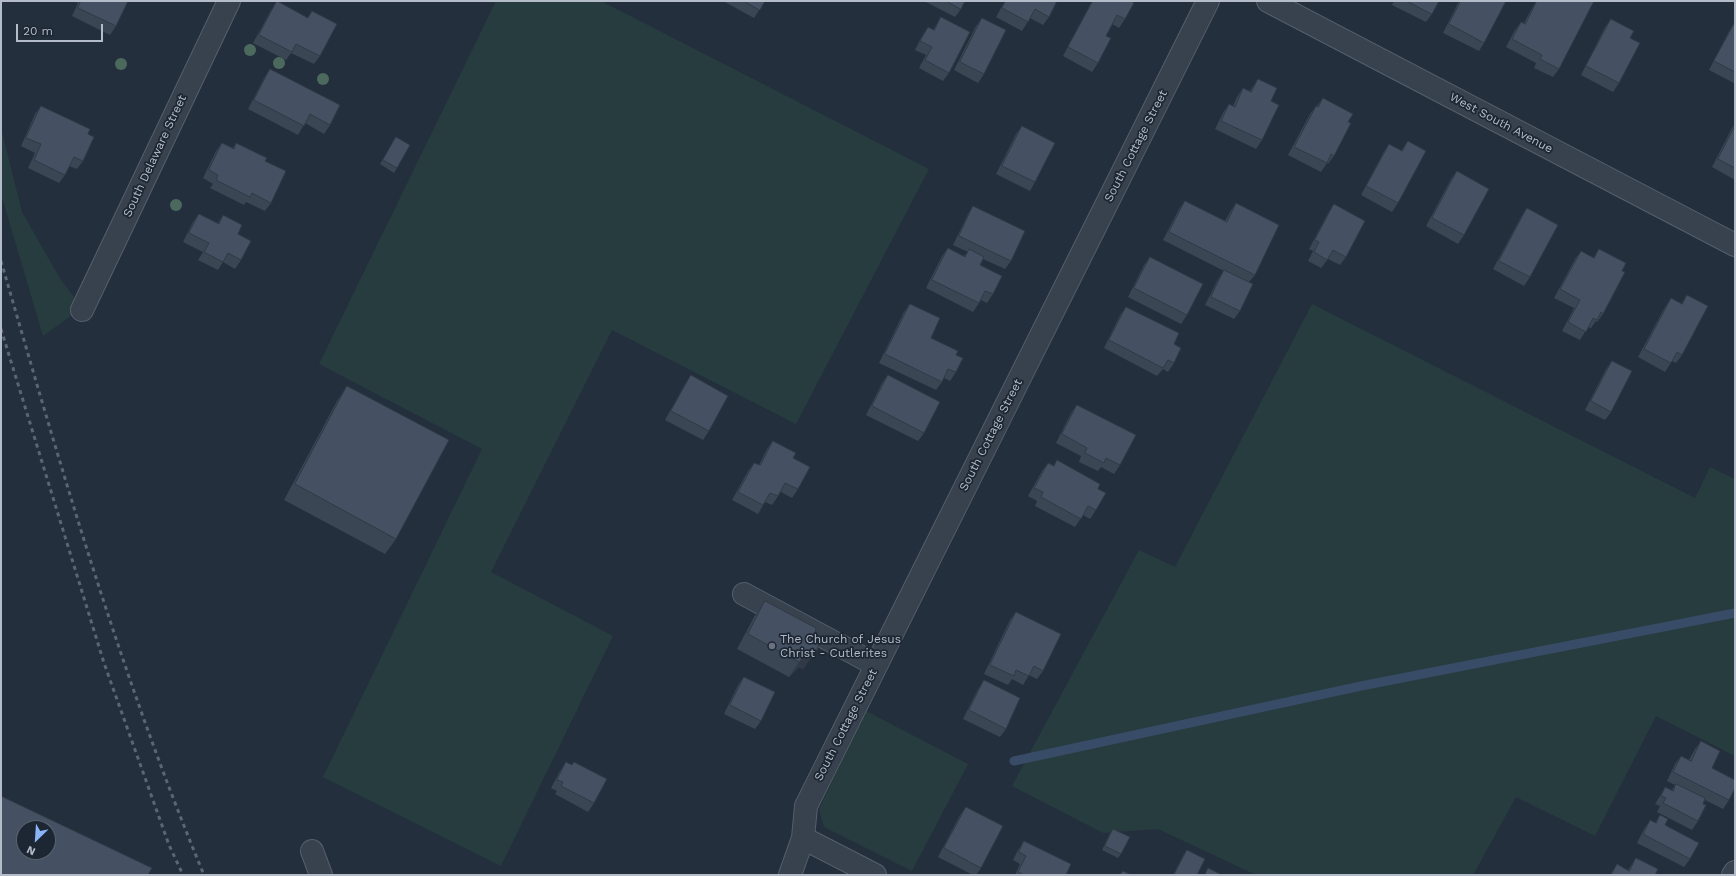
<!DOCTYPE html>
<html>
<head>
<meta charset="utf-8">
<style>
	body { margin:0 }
	#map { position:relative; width:1736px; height:876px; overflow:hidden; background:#242f3e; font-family:"Work Sans",sans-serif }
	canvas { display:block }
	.frame { position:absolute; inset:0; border:2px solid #b4bcc9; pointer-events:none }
	.north { position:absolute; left:16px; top:820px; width:40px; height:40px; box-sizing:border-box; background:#1d2633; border:1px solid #59626f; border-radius:50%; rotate:205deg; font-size:11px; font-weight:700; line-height:16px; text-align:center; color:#b4bcc9 }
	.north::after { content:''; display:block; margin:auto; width:14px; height:18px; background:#8ab4f8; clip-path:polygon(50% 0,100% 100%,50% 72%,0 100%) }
	.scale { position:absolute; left:16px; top:24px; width:87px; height:18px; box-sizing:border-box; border:2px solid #b4bcc9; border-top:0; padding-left:5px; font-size:12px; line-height:14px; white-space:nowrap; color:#b4bcc9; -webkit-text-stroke:3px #1d2633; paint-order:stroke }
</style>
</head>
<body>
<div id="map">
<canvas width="1736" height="876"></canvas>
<div class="frame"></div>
<div class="north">N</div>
<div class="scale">20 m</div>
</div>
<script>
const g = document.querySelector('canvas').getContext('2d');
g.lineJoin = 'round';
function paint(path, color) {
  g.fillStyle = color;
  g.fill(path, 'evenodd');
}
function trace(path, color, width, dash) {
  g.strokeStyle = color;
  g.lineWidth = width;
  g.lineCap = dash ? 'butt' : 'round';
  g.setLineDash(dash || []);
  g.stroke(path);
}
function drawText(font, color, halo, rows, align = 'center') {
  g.font = font + ' "Work Sans",sans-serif';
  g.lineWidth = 3.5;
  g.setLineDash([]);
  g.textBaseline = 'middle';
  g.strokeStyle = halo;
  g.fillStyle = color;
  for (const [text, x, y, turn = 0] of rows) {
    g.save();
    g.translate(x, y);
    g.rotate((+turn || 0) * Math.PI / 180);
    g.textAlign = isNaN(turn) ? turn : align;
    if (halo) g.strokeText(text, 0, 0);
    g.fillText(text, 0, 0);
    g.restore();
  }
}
paint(new Path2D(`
	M496 1H601L929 169 796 424 612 330 491 572 613 636 501 866 323 777 482 449 319 364Z
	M1 128 22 212 59 277 82 308 43 336 1 194Z
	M1312 304 1695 498 1710 467 1735 479V756L1656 716 1595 836 1516 797 1473 875H1256L1158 829 1103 833 1012 786 1139 550 1175 567Z
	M866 711 968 764 912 871 824 827 819 809Z`), '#263c3f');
trace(new Path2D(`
	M1014 761 1361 686 1735 613`), '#394c67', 9);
const minor = new Path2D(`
	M1268 1 1735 245
	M82 310 229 1
	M744 594 876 665
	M803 838 875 875
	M312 851 321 875
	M790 875 803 838 806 806 1208 1
	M1733 875 1735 872`);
trace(minor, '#565f6c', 24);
trace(minor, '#38414e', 22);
trace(new Path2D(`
	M1 261C61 468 121 676 204 875
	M1 329 104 663 169 845 183 875`), '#5a6575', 3, [4, 4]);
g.fillStyle = '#4b6a5d';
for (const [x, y] of [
	[250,50],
	[279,63],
	[121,64],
	[323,79],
	[176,205]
]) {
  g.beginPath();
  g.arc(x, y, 6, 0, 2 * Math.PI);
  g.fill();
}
paint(new Path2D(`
	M73 1H128L116 26 110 35 72 16 78 3Z
	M277 1 307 18 312 11 320 56 314 64 291 53 286 60 253 43 271 10Z
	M723 1H765L754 18Z
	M924 1H965L961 9 955 17Z
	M1005 1H1057L1049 17 1043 25 1030 18 1022 31 996 17Z
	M1092 1H1131L1125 19 1119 28 1112 24 1106 36 1098 63 1092 72 1063 56Z
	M1394 1H1439L1432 14 1426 22 1392 5Z
	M1459 1H1506L1484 43 1479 51 1443 33Z
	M1536 1H1594L1559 69 1553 77 1534 68 1536 63 1506 47 1515 30 1521 22 1524 23Z
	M941 17 949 73 943 81 919 68 926 55 915 50 922 36 928 27 933 30Z
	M982 18 984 74 978 83 954 70 976 26Z
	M1611 19 1630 38 1619 83 1613 92 1581 75 1605 27Z
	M1735 22V81L1734 83 1709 70 1729 31Z
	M270 69 330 125 324 134 305 123 298 135 248 109 264 78Z
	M1258 79 1271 101 1262 140 1256 149 1215 129 1223 113 1229 104 1233 106 1237 97 1243 88 1250 91Z
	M1323 98 1348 122 1334 156 1328 164 1327 163 1321 172 1288 155 1310 114 1316 106H1317Z
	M41 106 88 134 83 161 77 169 69 166 65 175 59 183 28 168 35 153 21 146 35 114Z
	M1735 124V180L1712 167 1732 128Z
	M1022 126 1035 182 1030 191 996 174 1016 134Z
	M396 137 397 168 394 173 380 164Z
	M1408 141 1398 203 1392 212 1361 195 1383 153 1389 144 1401 151Z
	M222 143 233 148 236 143 265 161 271 203 265 211 246 202 244 205 210 188 213 184 203 178 216 151Z
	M1457 171 1464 235 1458 244 1426 226 1451 179Z
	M1185 201 1225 221 1230 212 1236 203 1255 275 1249 282 1240 311 1234 319 1205 305 1218 279 1224 271 1163 240 1179 209Z
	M1334 204 1346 257 1340 265 1328 259 1321 268 1308 261 1313 251 1309 249 1328 213Z
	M973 206 1011 261 1005 269 983 259 980 265 993 294 987 303 981 300 973 312 926 288 942 256 948 248 964 256 968 252 953 245 968 214Z
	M1527 208 1530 277 1524 286 1493 269 1521 217Z
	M199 214 218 223 223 215 238 234 241 260 235 269 223 262 218 270 198 260 203 252 183 242 193 222Z
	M1599 249 1622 271 1603 314 1597 322 1596 321 1591 328 1588 327 1580 340 1562 331 1574 308 1554 298 1575 259 1581 251 1593 258Z
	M1150 257 1187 315 1181 324 1128 297 1144 265Z
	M1687 295 1682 355 1676 363 1672 361 1665 372 1638 357 1665 307 1671 298 1681 304Z
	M910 304 931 338 956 355V372L950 381 944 378 942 382 936 390 879 363 904 312Z
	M1126 307 1174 363 1168 372 1163 369 1157 376 1104 348 1120 315Z
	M1612 361 1611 412 1605 420 1585 410 1606 369Z
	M691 375 709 431 703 440 665 420 685 384Z
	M888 375 924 433 918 441 866 415 882 383Z
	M347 386 396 539 385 554 284 500 337 401Z
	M1077 405 1120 465 1114 474 1101 467 1098 471 1079 462 1081 456 1056 443 1071 413Z
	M773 441 793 458 798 489 792 498 781 492 772 505 765 502 758 514 732 500 748 471 754 463 759 465 767 449Z
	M1057 460 1098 489 1096 510 1090 519 1083 515 1075 527 1035 506 1037 501 1028 496 1042 471 1048 463 1053 466Z
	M765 601 806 665 803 669 799 667 789 677 737 649 754 617Z
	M1016 612 1043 671 1037 679 1029 675 1023 685 1012 679 1008 685 984 674 1010 620Z
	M744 677 761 721 755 729 724 714 738 685Z
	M984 680 1006 729 1000 737 963 719 978 689Z
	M1701 741 1712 768 1729 800 1723 809 1705 800 1703 804 1698 821 1692 830 1657 812 1660 806 1655 804 1660 796 1665 787 1672 790 1675 785 1667 781 1675 764 1681 756 1689 760 1695 749Z
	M566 762 572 765 574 762 594 803 588 812 555 794 557 791 551 788 560 771Z
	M966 807 981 868 976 875H973L938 857 960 815Z
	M1660 815 1665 825 1690 859 1684 867 1637 843 1644 829 1650 820 1655 823Z
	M1113 829 1121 854 1118 858 1102 850 1110 833Z
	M1024 841 1066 875H1015L1020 864 1013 860 1018 850Z
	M1187 850 1197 875H1173L1184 854Z
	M1636 858 1655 875H1610L1617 864 1628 870Z`), '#3b4654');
paint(new Path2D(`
	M817 650 806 665 803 669 799 667 789 677 799 662 809 652Z`), '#303945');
const building = new Path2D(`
	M81 1H128L116 26 78 8Z
	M277 1 308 18 312 11 337 24 320 56 296 44 292 52 259 35Z
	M744 1H765L760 10Z
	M946 1H965L961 9Z
	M1006 1H1057L1049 17 1035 9 1028 22 1002 8Z
	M1093 1H1131L1134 3 1125 19 1117 15 1106 36 1111 38 1098 63 1068 47Z
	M1407 1H1439L1432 14Z
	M1461 1H1506L1484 43 1449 24Z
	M1537 1H1594L1559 69 1540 59 1542 55 1512 39 1521 22 1525 24Z
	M941 17 970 32 949 73 925 60 932 47 920 41 928 27 934 30Z
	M982 18 1006 30 984 74 960 62Z
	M1611 19 1634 31 1630 38 1640 43 1619 83 1586 66Z
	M1735 22V72L1714 61Z
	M270 69 340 105 330 125 310 114 304 126 254 100Z
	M1258 79 1277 88 1271 101 1279 105 1262 140 1221 121 1229 104 1235 107 1243 88 1251 92Z
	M1323 98 1353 114 1348 122 1351 123 1334 156 1331 154 1327 163 1294 147 1316 106 1318 107Z
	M41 106 90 129 88 134 94 137 83 161 74 157 65 175 34 160 41 144 26 138Z
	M1022 126 1055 143 1035 182 1002 166Z
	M1735 126V168L1718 159Z
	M396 137 410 145 397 168 383 160Z
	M1408 141 1426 151 1398 203 1366 186 1389 144 1402 151Z
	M222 143 234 149 236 143 267 158 265 161 286 171 271 203 252 193 250 197 216 180 218 175 209 170Z
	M1457 171 1489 189 1464 235 1432 218Z
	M1185 201 1227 222 1236 203 1279 225 1255 275 1169 232Z
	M1334 204 1365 221 1346 257 1333 250 1327 260 1314 252 1319 242 1315 240Z
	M973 206 1025 231 1011 261 959 236Z
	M1527 208 1558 225 1530 277 1499 261Z
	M199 214 219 224 223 215 242 225 238 234 251 241 241 260 228 253 223 262 204 252 209 243 189 233Z
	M948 248 965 257 969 249 984 257 980 265 1002 276 993 294 985 291 979 303 932 280Z
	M1599 249 1626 263 1622 271 1625 272 1603 314 1601 312 1597 320 1593 318 1586 332 1568 322 1580 300 1560 289 1581 251 1594 258Z
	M1150 257 1203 284 1187 315 1134 288Z
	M1224 270 1253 284 1240 311 1211 297Z
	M1687 295 1708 306 1682 355 1677 352 1671 363 1644 349 1671 298 1682 304Z
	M910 304 940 318 931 338 958 351 956 355 963 358 956 372 948 369 942 382 885 354Z
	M1126 307 1179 333 1174 344 1181 348 1174 363 1168 360 1163 368 1109 340Z
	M1612 361 1632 371 1611 412 1591 401Z
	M691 375 728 396 709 431 671 411Z
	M888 375 940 402 924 433 872 406Z
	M347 386 449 440 396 539 295 484Z
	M1077 405 1136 435 1120 465 1106 458 1104 463 1085 453 1087 448 1062 434Z
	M773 441 796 453 793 458 810 467 798 489 785 483 778 496 770 493 763 505 738 492 754 463 760 465Z
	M1057 460 1100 484 1098 489 1106 493 1096 510 1088 506 1081 519 1041 497 1043 492 1034 488 1048 463 1054 466Z
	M765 601 816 628 814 641 819 643 817 650 814 653 809 652 799 662 748 634Z
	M1016 612 1061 634 1043 671 1034 666 1029 676 1016 670 1014 676 990 665Z
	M744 677 775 692 761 721 730 705Z
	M984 680 1020 698 1006 729 969 710Z
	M1701 741 1720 751 1712 768 1735 780V788L1729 800 1673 772 1681 756 1691 761Z
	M566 762 572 765 574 762 607 779 594 803 561 786 563 782 557 780Z
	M1676 784 1705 798 1703 804 1706 805 1698 821 1663 803 1666 798 1661 796 1665 787 1673 791Z
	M1 796 152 868 148 875H1ZM24 828H48V852H24Z
	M966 807 1003 826 981 868 944 848Z
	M1660 815 1668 819 1665 825 1699 843 1690 859 1643 834 1650 820 1656 823Z
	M1113 829 1130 837 1121 854 1105 846Z
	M1024 841 1071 864 1066 875H1024L1018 872 1026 856 1019 852Z
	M1187 850 1205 859 1197 875H1174Z
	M1636 858 1658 869 1655 875H1611L1617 864 1629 871Z
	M1208 868 1220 874 1219 875H1205Z
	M1123 871 1131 875H1120Z`);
paint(building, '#455162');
trace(building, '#303945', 1);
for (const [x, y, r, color] of [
	[772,646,4,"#6b7280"]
]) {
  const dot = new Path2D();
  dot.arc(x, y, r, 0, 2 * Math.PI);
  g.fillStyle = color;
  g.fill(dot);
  trace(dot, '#1d2633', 1.5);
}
drawText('12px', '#b4bcc9', '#1d2633', [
	["West South Avenue",1501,123,28],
	["South Cottage Street",1136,146,-63],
	["South Delaware Street",155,156,-65],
	["South Cottage Street",991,435,-63],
	["South Cottage Street",846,725,-63]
]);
drawText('12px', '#b4bcc9', '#1d2633', [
	["The Church of Jesus",780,639],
	["Christ - Cutlerites",780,653]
], 'left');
</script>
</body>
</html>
